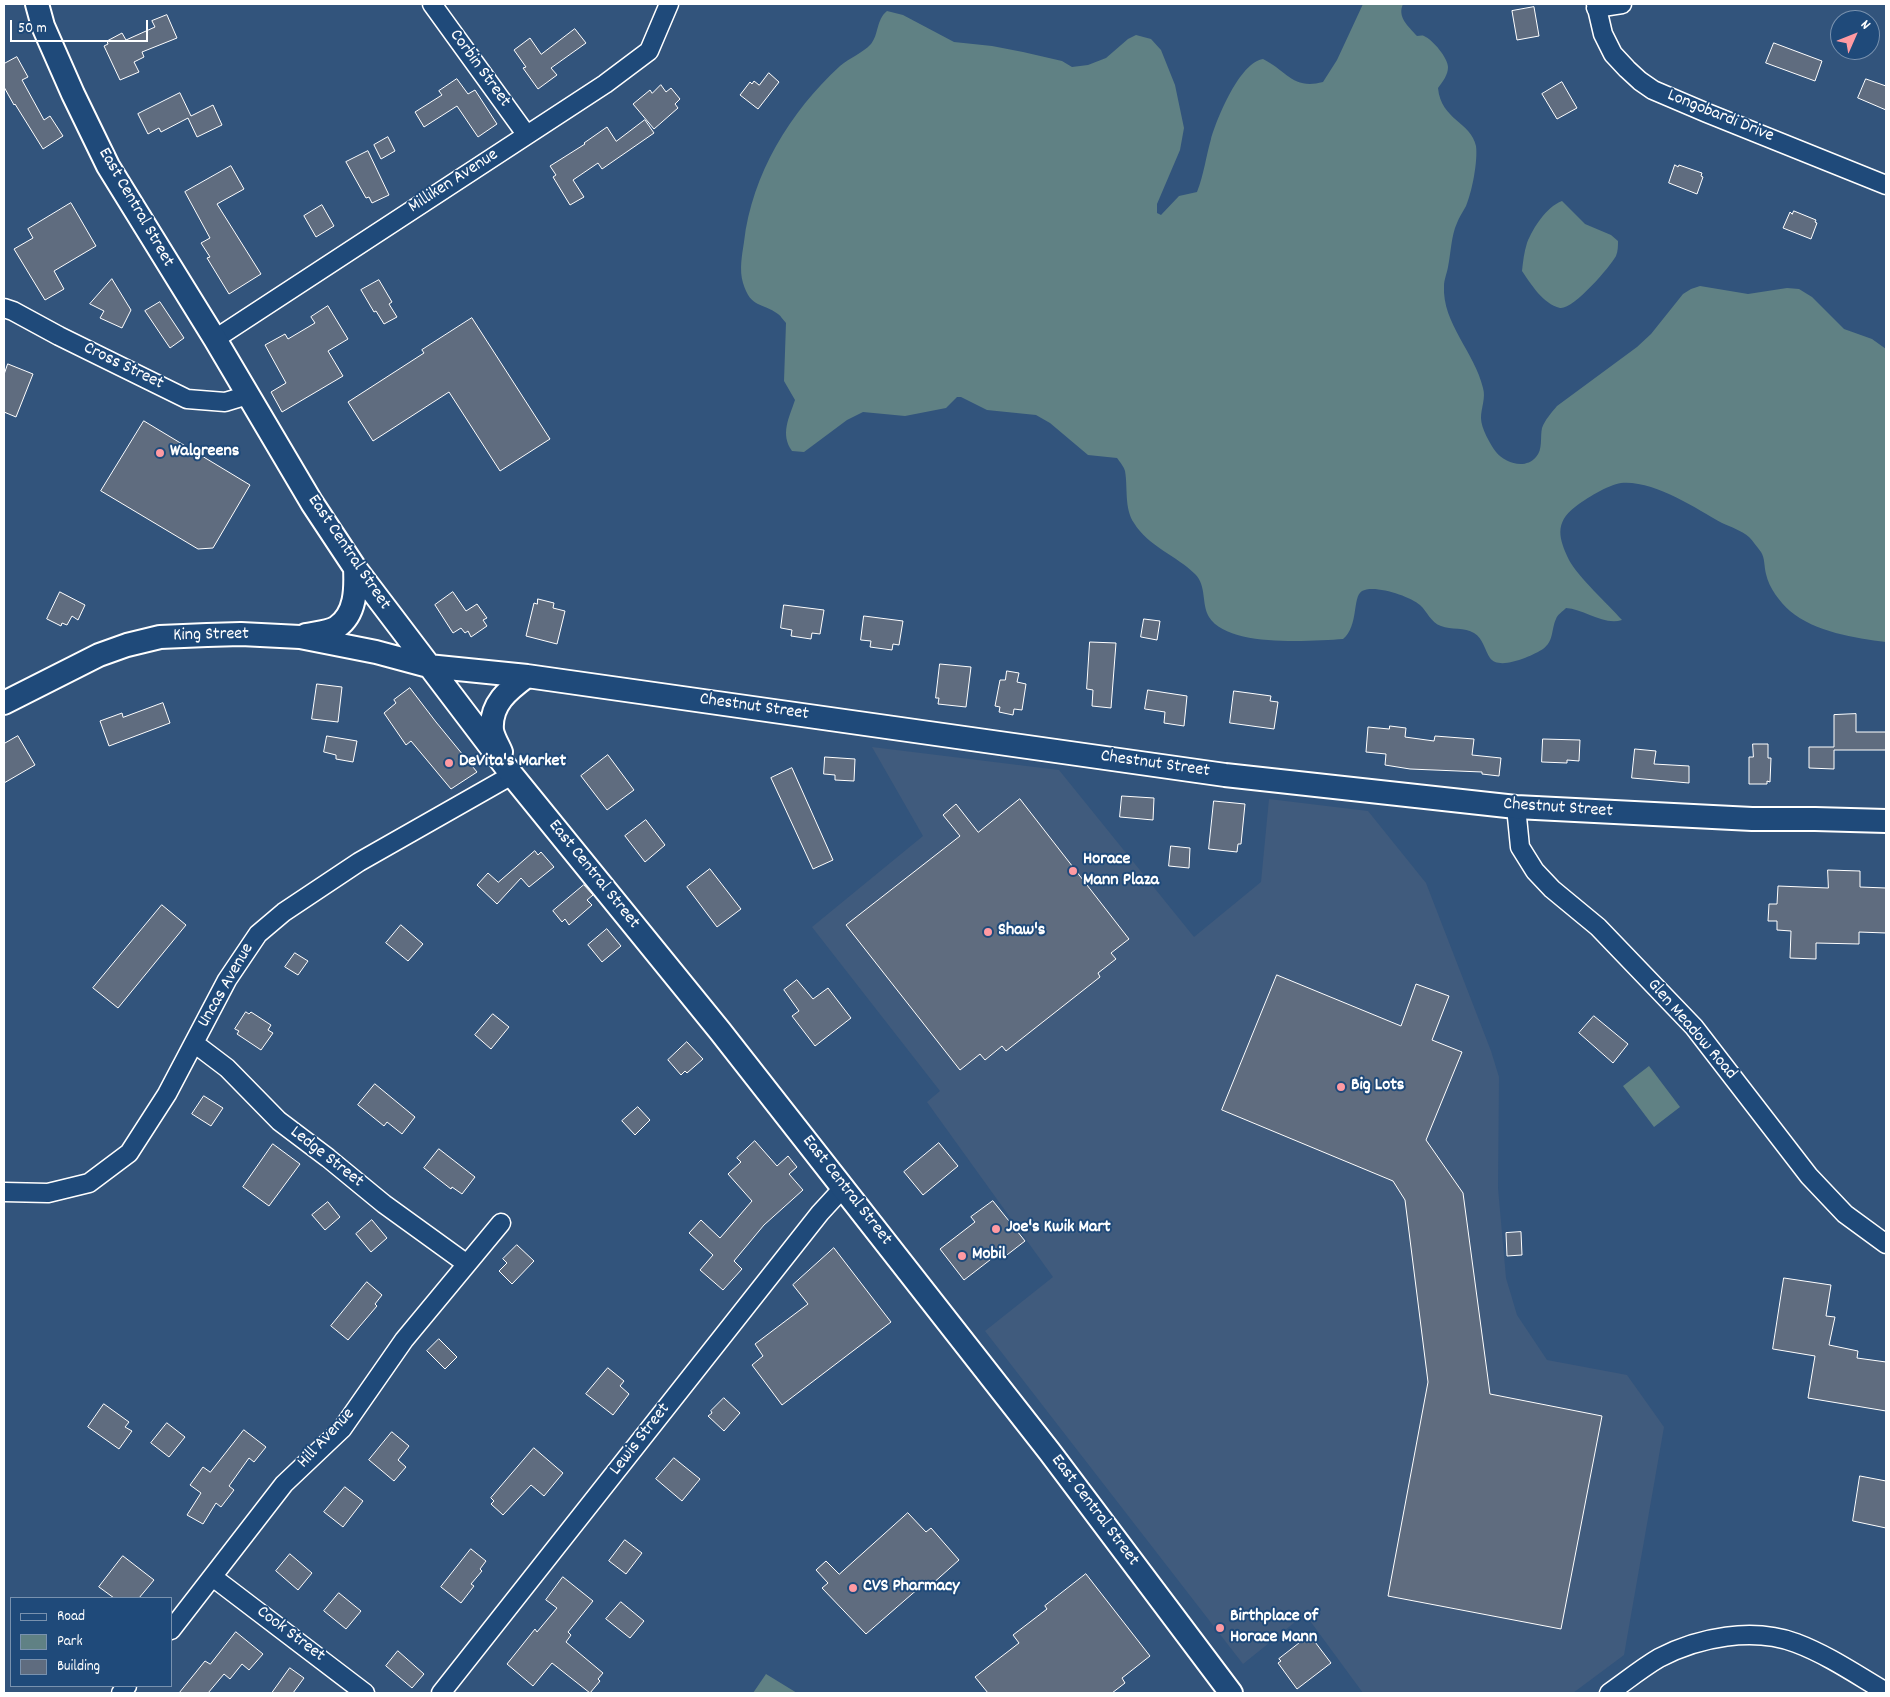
<!DOCTYPE html>
<html>
<head>
<meta charset="utf-8">
<style>
	body { margin:0 }
	#map { position:relative; width:1890px; height:1697px; overflow:hidden; background:#32547c; font-family:Dekko,sans-serif }
	canvas { display:block }
	.frame { position:absolute; inset:0; border:5px solid #fff; pointer-events:none }
	.legend { position:absolute; left:10px; top:1597px; width:162px; height:90px; box-sizing:border-box; background:#1f4a7a; border:1px solid #7992af; margin:0; padding:6px 9px; list-style:none; font-size:15px; color:#fff }
	.legend li { display:flex; align-items:center; gap:10px; height:25px }
	.legend b { width:25px; border:1px solid #7992af }
	.north { position:absolute; left:1830px; top:10px; width:50px; height:50px; box-sizing:border-box; background:#1f4a7a; border:1px solid #7992af; border-radius:50%; rotate:46deg; font-size:14px; font-weight:700; line-height:20px; text-align:center; color:#fff }
	.north::after { content:''; display:block; margin:auto; width:18px; height:22px; background:#ff9aa2; clip-path:polygon(50% 0,100% 100%,50% 72%,0 100%) }
	.scale { position:absolute; left:10px; top:20px; width:138px; height:22px; box-sizing:border-box; border:2px solid #fff; border-top:0; padding-left:6px; font-size:15px; line-height:18px; white-space:nowrap; color:#fff; -webkit-text-stroke:4px #1f4a7a; paint-order:stroke }
</style>
</head>
<body>
<div id="map">
<canvas width="1890" height="1697"></canvas>
<div class="frame"></div>
<ul class="legend">
<li><b style="height:6px;background:#1f4a7a"></b>Road</li>
<li><b style="height:14px;background:#608184"></b>Park</li>
<li><b style="height:14px;background:#5f6c7f"></b>Building</li>
</ul>
<div class="north">N</div>
<div class="scale">50 m</div>
</div>
<script>
const g = document.querySelector('canvas').getContext('2d');
g.lineJoin = 'round';
function paint(path, color) {
  g.fillStyle = color;
  g.fill(path, 'evenodd');
}
function trace(path, color, width, dash) {
  g.strokeStyle = color;
  g.lineWidth = width;
  g.lineCap = dash ? 'butt' : 'round';
  g.setLineDash(dash || []);
  g.stroke(path);
}
function drawText(font, color, halo, rows, align = 'center') {
  g.font = font + ' Dekko,sans-serif';
  g.lineWidth = 4;
  g.setLineDash([]);
  g.textBaseline = 'middle';
  g.strokeStyle = halo;
  g.fillStyle = color;
  for (const [text, x, y, turn = 0] of rows) {
    g.save();
    g.translate(x, y);
    g.rotate((+turn || 0) * Math.PI / 180);
    g.textAlign = isNaN(turn) ? turn : align;
    if (halo) g.strokeText(text, 0, 0);
    g.fillText(text, 0, 0);
    g.restore();
  }
}
paint(new Path2D(`
	M872 747 1059 770 1194 937 1261 882 1269 799 1368 811 1426 883 1491 1051 1499 1077 1498 1188 1506 1278 1517 1315 1547 1360 1627 1375 1664 1427 1624 1655 1573 1693H1363L1305 1614 1243 1664 985 1331 1053 1277 927 1102 940 1091 812 927 923 836Z`), '#405b7d');
paint(new Path2D(`
	M1363 4H1403C1397 17 1408 26 1417 36 1419 36 1422 35 1424 36 1433 40 1448 58 1448 67 1448 75 1443 81 1438 88 1441 120 1471 122 1476 146 1478 161 1472 192 1466 206 1463 212 1459 217 1457 223 1451 236 1451 253 1448 267 1447 273 1444 280 1444 286 1442 323 1475 353 1483 388 1486 398 1481 408 1481 418 1481 428 1490 444 1496 452 1505 463 1525 470 1536 457 1543 450 1540 437 1542 428 1545 420 1551 413 1557 406L1637 347 1651 334 1683 294 1691 289 1700 286 1748 294 1787 288 1799 289 1812 297 1844 329 1872 339 1886 349V642C1855 638 1815 632 1790 611 1780 602 1769 588 1766 574 1764 567 1765 558 1761 552 1757 547 1753 541 1749 537 1742 531 1731 527 1722 523 1695 508 1654 480 1621 483 1608 485 1585 499 1575 507 1554 523 1559 539 1569 560 1578 577 1608 604 1622 620 1604 626 1584 609 1566 608 1563 611 1557 615 1556 619 1551 630 1554 641 1543 649 1532 656 1499 671 1490 658 1485 651 1483 638 1474 633 1465 627 1451 630 1441 626 1431 623 1427 611 1420 605 1410 596 1374 584 1362 591 1352 597 1359 626 1343 639 1312 641 1228 648 1209 617 1201 604 1207 586 1195 574 1177 556 1148 546 1134 523 1124 508 1128 488 1125 471 1124 467 1120 462 1117 458L1088 455 1050 423 1036 415 987 410 961 397H957L946 408 905 416 863 412 847 420 804 452 792 451C780 434 789 418 795 400L784 381 786 323C783 320 781 316 778 314 762 302 751 309 743 283 739 270 742 255 744 242 752 174 790 112 840 66 849 58 863 53 871 44 879 34 876 20 887 11L903 15 954 42 992 46 1023 52 1062 61 1072 67 1088 65 1106 58 1128 39 1136 35 1151 39 1161 50 1175 85 1184 128 1180 150 1157 204V213L1161 215 1179 196 1197 192C1204 174 1206 156 1211 139 1217 118 1240 62 1263 59 1287 71 1293 90 1323 82L1337 60Z
	M1562 201 1585 224 1611 235 1618 241C1618 246 1618 251 1616 256 1610 267 1573 310 1560 308 1543 304 1531 284 1522 271 1523 262 1524 252 1527 243 1533 228 1546 207 1562 201Z
	M1649 1066 1680 1107 1654 1127 1623 1086Z
	M766 1674 797 1693H753Z`), '#608184');
const building = new Path2D(`
	M1534 7 1539 36 1517 40 1512 11Z
	M167 15 177 38 142 52 144 57 134 62 139 72 120 80 104 46 108 44 107 41 122 33 126 40 155 27 152 21Z
	M575 29 586 43 551 68 557 75 538 89 523 68 526 67 514 50 530 38 541 54Z
	M1774 43 1822 61 1815 81 1766 63Z
	M17 57 28 77 22 80 44 120 50 116 63 136 43 149 15 104 14 105 4 87V64Z
	M769 73 779 82 758 109 740 95 750 82 752 84 754 81 759 85Z
	M457 79 468 94 475 90 497 124 478 137 457 106 424 127 415 112 442 95 439 91Z
	M1866 79 1886 86V110L1858 98Z
	M1562 82 1577 108 1557 119 1542 94Z
	M661 85 666 92 671 88 680 99 675 104 678 108 654 129 633 104 650 90 652 93Z
	M180 93 191 116 213 105 222 125 197 137 188 118 161 132 159 128 148 134 138 114Z
	M645 120 654 133 602 169 598 163 573 180 584 197 570 205 553 177 556 175 550 166 585 144 584 143 607 127 616 141Z
	M388 137 395 151 381 159 374 145Z
	M368 151 389 195 372 203 369 197 366 198 346 162Z
	M1675 165 1678 167 1679 165 1702 173 1701 176 1703 177 1697 194 1669 183Z
	M231 166 244 189 217 204 261 274 229 294 207 258 210 257 201 243 210 238 185 192Z
	M71 203 96 246 54 271 64 289 45 300 14 249 33 238 28 229Z
	M322 205 334 226 316 237 304 216Z
	M1794 211 1816 220 1815 222 1817 223 1811 239 1783 228 1790 212 1792 214Z
	M112 279 131 310 122 328 100 318 104 311 90 304Z
	M379 280 392 302 389 304 397 317 384 324 376 311 374 312 361 290Z
	M160 302 184 338 170 348 145 311Z
	M328 306 348 339 328 351 343 376 282 412 271 392 286 383 265 345 285 334 288 339 315 323 311 317Z
	M472 318 550 439 500 471 449 392 373 441 348 402 424 353 422 350Z
	M8 364 33 374 16 417 4 412V375Z
	M144 421 250 485 213 548 198 549 101 491Z
	M60 592 85 605 78 620 72 616 67 625 62 623 61 626 47 619Z
	M453 592 466 611 477 604 487 618 483 620 487 626 471 637 468 631 465 633 461 628 453 633 435 605Z
	M538 599 554 603 553 608 565 611 557 644 526 636 534 603 537 604Z
	M784 605 824 610 820 634 812 633 811 639 791 636 792 630 781 628Z
	M864 616 903 621 899 645 893 644 892 650 870 647 871 641 861 640Z
	M1144 619 1160 621 1157 640 1141 637Z
	M1090 642 1116 643 1111 708 1092 706 1093 690 1087 689Z
	M940 664 971 667 966 707 938 704 939 698H936Z
	M1007 671 1019 673 1017 682 1026 684 1022 710 1014 709 1013 715 999 712 1000 707 995 706 1000 680H1005Z
	M317 684 342 687 338 722 312 719Z
	M410 688 436 722 477 772 451 789 411 741 406 745 384 713 396 703 394 700Z
	M1148 690 1187 696 1184 726 1164 723 1165 712 1145 709Z
	M1234 691 1271 696 1270 701 1278 702 1274 729 1230 723Z
	M163 703 170 723 109 746 100 721 122 713 123 717Z
	M1856 714V732H1886V750H1834V769L1809 768V747H1834V715Z
	M1390 726 1406 728 1405 737 1434 741 1435 736 1474 739 1472 755 1501 758 1499 776 1482 774V772L1410 769 1385 765 1386 754 1366 752 1368 727 1389 729Z
	M18 736 35 765 4 783V744Z
	M327 736 357 741 353 762 336 759V755L324 752Z
	M1543 739 1580 740 1579 761 1567 760V763L1542 762Z
	M1753 744H1768V758H1771L1770 782 1767 781V784H1749V757H1753Z
	M1635 749 1656 751 1654 764 1689 766V783L1632 778Z
	M608 755 634 790 607 810 581 776Z
	M825 757 855 759 854 781 835 780V775L824 774Z
	M792 768 833 860 813 869 771 778Z
	M1122 796 1154 798 1153 820 1120 817Z
	M1020 799 1129 939 1111 953 1116 959 1098 973 1100 977 1006 1051 1002 1046 985 1060 980 1054 960 1070 846 925 960 836 943 815 956 804 978 832Z
	M1214 801 1245 804 1241 844H1238L1237 852 1209 849Z
	M646 820 665 845 645 862 625 836Z
	M1171 846 1190 848 1189 868 1169 866Z
	M535 851 538 855 541 852 554 867 529 887 521 878 497 904 477 885 488 873 498 882Z
	M710 869 741 909 717 927 687 887Z
	M1828 870 1860 871V887L1886 888V933L1859 932V944L1816 943V959L1790 958 1791 931 1777 930V921H1768L1769 904H1777L1778 886 1828 888Z
	M584 885 593 895 587 900 592 905 569 925 565 919 562 922 553 911Z
	M162 905 186 925 118 1008 93 988Z
	M401 925 423 944 408 961 386 943Z
	M607 929 621 946 602 962 588 945Z
	M295 953 308 961 298 975 285 967Z
	M1277 975 1401 1026 1416 984 1449 996 1432 1040 1462 1052 1426 1140 1463 1193 1490 1394 1602 1416 1561 1629 1388 1596 1428 1382 1405 1200 1393 1181 1222 1110Z
	M797 980 813 999 828 988 851 1018 815 1046 792 1016 799 1011 784 990Z
	M246 1012 249 1014 251 1012 271 1025 268 1030 273 1033 261 1050 237 1034 239 1031 235 1029Z
	M493 1014 509 1027 491 1049 475 1035Z
	M1594 1016 1628 1044 1613 1063 1579 1033Z
	M687 1042 703 1059 687 1073 685 1071 681 1075 668 1060Z
	M375 1084 415 1117 402 1134 387 1122 384 1126 358 1105Z
	M204 1096 223 1108 211 1126 192 1114Z
	M638 1107 650 1120 635 1135 622 1121Z
	M755 1141 777 1166 788 1156 797 1167 789 1174 803 1190 764 1225 734 1261 742 1269 723 1290 700 1270 713 1255 689 1233 701 1220 720 1238 752 1201 728 1174 741 1162 737 1158Z
	M939 1143 958 1166 923 1195 904 1172Z
	M273 1144 300 1164 269 1206 243 1187Z
	M439 1149 475 1177 462 1194 452 1187 451 1189 424 1168Z
	M993 1201 1025 1241 1003 1258 999 1253 964 1280 940 1249 975 1222 971 1217Z
	M328 1202 340 1217 325 1230 312 1215Z
	M372 1220 387 1238 371 1252 356 1234Z
	M1521 1232 1522 1255 1507 1256 1506 1233Z
	M517 1245 534 1261 512 1284 499 1271 507 1263 503 1259Z
	M834 1248 891 1322 782 1405 752 1365 763 1356 755 1344 808 1304 793 1285Z
	M1784 1278 1831 1285 1826 1316 1835 1317 1829 1345 1858 1351 1857 1358 1886 1362V1411L1808 1398 1815 1356 1773 1349Z
	M367 1282 382 1295 375 1304 377 1306 348 1340 331 1326Z
	M439 1339 457 1357 445 1369 427 1351Z
	M608 1368 624 1381 620 1386 629 1394 613 1415 586 1394Z
	M724 1398 740 1413 724 1431 708 1416 712 1413 711 1411Z
	M104 1404 129 1422 125 1427 132 1431 119 1449 88 1427Z
	M167 1423 185 1437 169 1457 151 1443Z
	M244 1430 266 1447 254 1462 249 1458 229 1486 234 1490 221 1507 216 1503 203 1524 187 1515 201 1493 190 1485 203 1467 210 1472Z
	M392 1432 409 1446 398 1460 406 1467 394 1481 369 1460Z
	M534 1448 563 1473 544 1496 531 1485 503 1515 491 1504 494 1501 491 1498Z
	M674 1458 700 1479 682 1501 656 1479Z
	M1860 1476 1886 1481V1528L1853 1521Z
	M345 1487 363 1501 343 1527 324 1512Z
	M908 1513 926 1532 931 1528 959 1560 931 1585 927 1581 866 1634 822 1588 828 1583 816 1570 826 1561 839 1574Z
	M625 1540 642 1553 626 1574 609 1561Z
	M471 1549 486 1561 480 1569 482 1571 471 1584 474 1586 461 1603 441 1587Z
	M290 1554 312 1573 298 1590 276 1571Z
	M123 1556 154 1580 139 1598H114L99 1587Z
	M1086 1574 1150 1656 1122 1678 1125 1683 1112 1693H988L975 1677 1019 1643 1013 1635 1047 1609 1045 1606Z
	M563 1577 593 1601 568 1632 571 1635 566 1642 603 1673 598 1679 600 1681 590 1693 552 1663 533 1686 507 1664 535 1629 537 1632 557 1608 546 1600Z
	M339 1593 361 1611 346 1629 324 1611Z
	M621 1602 644 1621 630 1638 606 1619Z
	M236 1632 263 1654 249 1670 242 1664 230 1679 224 1674 208 1693H179L205 1661 210 1664Z
	M1306 1638 1308 1641 1312 1638 1331 1663 1297 1689 1278 1663 1281 1661 1279 1659Z
	M398 1651 424 1674 412 1688 386 1666Z
	M290 1668 304 1678 293 1693H272Z`);
paint(building, '#5f6c7f');
trace(building, '#fff', 1);
const minor = new Path2D(`
	M432 4 526 134
	M1596 4 1603 34 1613 54 1627 69 1640 81 1653 90 1707 113 1886 185
	M1596 8 1622 4
	M4 308 13 311 59 336 187 399 225 402 248 395
	M215 339 605 84 649 51 669 4
	M1516 807 1520 847 1535 871 1552 889 1598 927 1694 1027 1809 1176 1845 1214 1886 1244
	M194 1043 227 1068 279 1121 328 1158 384 1204 467 1264
	M4 1192 48 1193 89 1183 129 1153 167 1094 227 980 258 934 284 912 359 862 512 775
	M214 1578 365 1693
	M171 1630 284 1484 342 1429 404 1340 501 1223
	M121 1693 127 1686
	M441 1693 820 1213 843 1188
	M1609 1693C1626 1681 1642 1668 1659 1658 1699 1637 1753 1627 1796 1643 1828 1655 1857 1675 1886 1692`);
const major = new Path2D(`
	M37 4 43 26 73 94 108 166 215 339 312 503 355 568 512 775 720 1031 1049 1451 1231 1693
	M306 635C315 633 330 632 337 627 356 614 356 589 355 568
	M4 703 99 655 127 645 160 637 207 635 241 634 300 637 376 652 428 666 527 676 1225 775 1516 807 1752 819H1815L1886 821
	M501 752C498 745 493 737 492 730 490 704 508 690 527 676`);
trace(minor, '#fff', 21);
trace(major, '#fff', 26);
trace(minor, '#1f4a7a', 18);
trace(major, '#1f4a7a', 22);
for (const [x, y, r, color] of [
	[160,453,5,"#ff9aa2"],
	[449,763,5,"#ff9aa2"],
	[1073,871,5,"#ff9aa2"],
	[988,932,5,"#ff9aa2"],
	[1341,1087,5,"#ff9aa2"],
	[996,1229,5,"#ff9aa2"],
	[962,1256,5,"#ff9aa2"],
	[853,1588,5,"#ff9aa2"],
	[1220,1628,5,"#ff9aa2"]
]) {
  const dot = new Path2D();
  dot.arc(x, y, r, 0, 2 * Math.PI);
  g.fillStyle = color;
  g.fill(dot);
  trace(dot, '#1f4a7a', 2);
}
drawText('18px', '#fff', '#1f4a7a', [
	["Corbin Street",479,69,54],
	["Longobardi Drive",1720,117,22],
	["Milliken Avenue",454,182,-33],
	["East Central Street",135,208,60],
	["Cross Street",123,367,26],
	["East Central Street",348,553,56],
	["King Street",211,636,-1],
	["Chestnut Street",754,708,8],
	["Chestnut Street",1155,765,8],
	["Chestnut Street",1558,809,4],
	["East Central Street",593,875,51],
	["Uncas Avenue",227,986,-60],
	["Glen Meadow Road",1691,1030,49],
	["Ledge Street",326,1158,38],
	["East Central Street",846,1191,52],
	["Hill Avenue",327,1439,-47],
	["Lewis Street",641,1440,-52],
	["East Central Street",1094,1511,53],
	["Cook Street",290,1635,37]
]);
drawText('bold 18px', '#fff', '#1f4a7a', [
	["Walgreens",170,453],
	["DeVita's Market",459,763],
	["Horace",1083,861],
	["Mann Plaza",1083,882],
	["Shaw's",998,932],
	["Big Lots",1351,1087],
	["Joe's Kwik Mart",1006,1229],
	["Mobil",972,1256],
	["CVS Pharmacy",863,1588],
	["Birthplace of",1230,1618],
	["Horace Mann",1230,1639]
], 'left');
</script>
</body>
</html>
